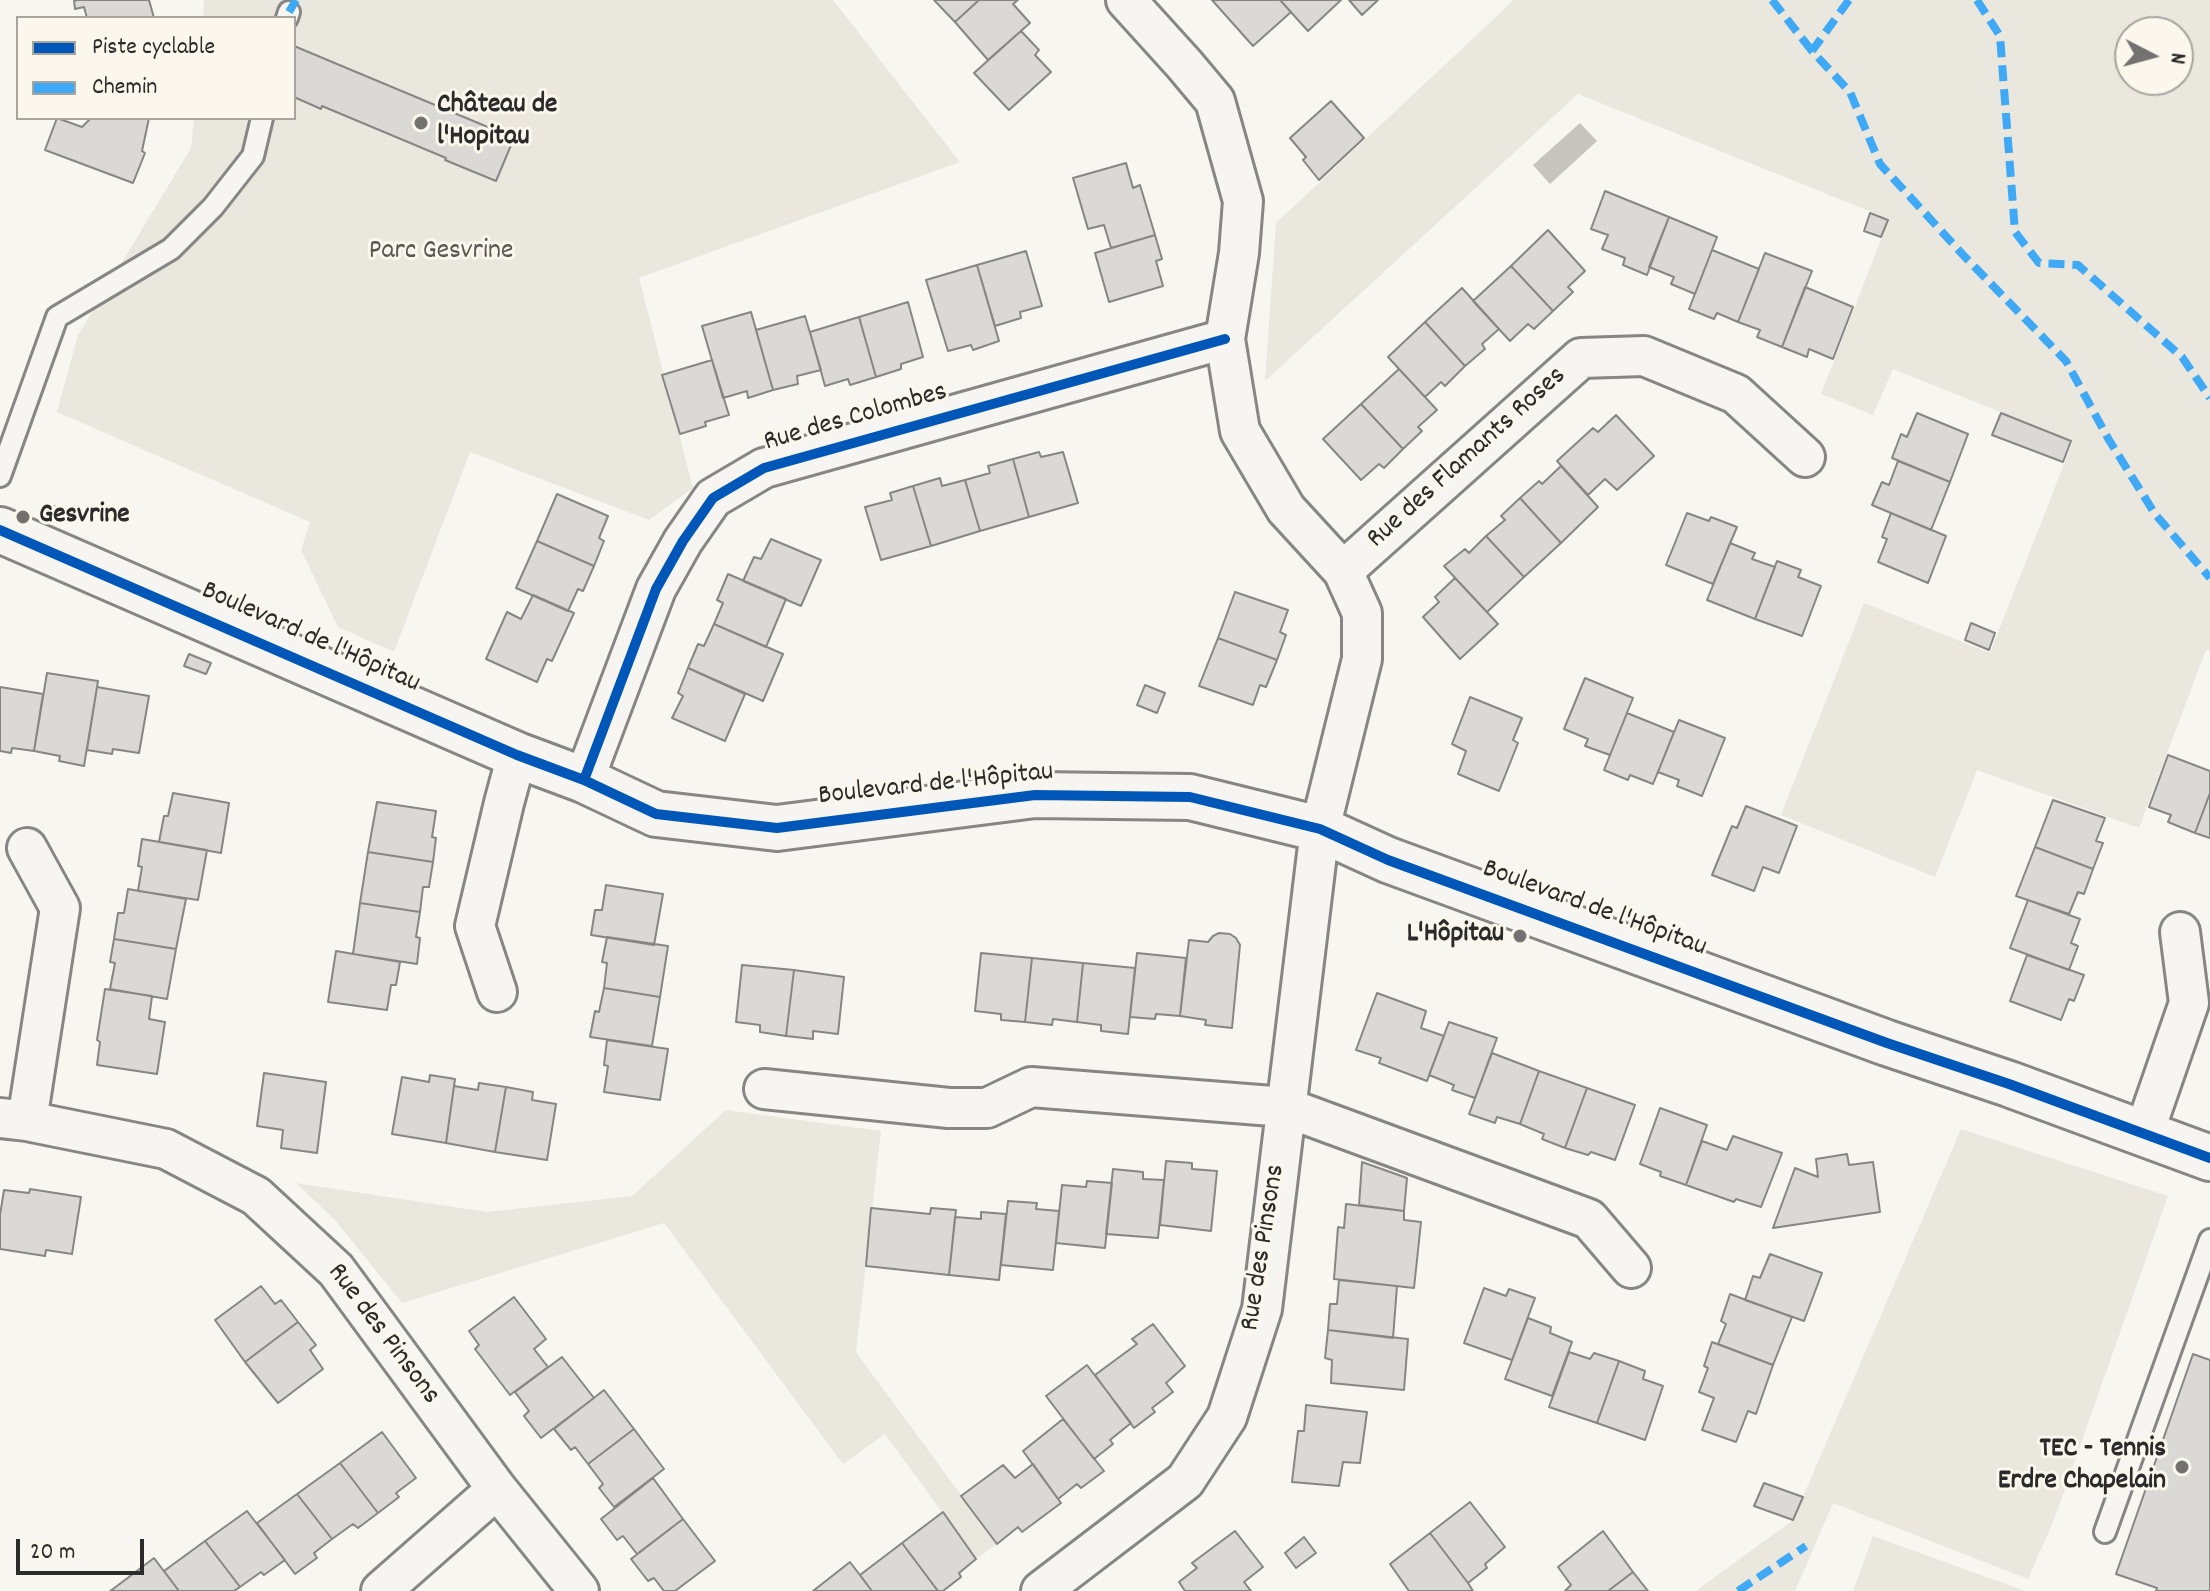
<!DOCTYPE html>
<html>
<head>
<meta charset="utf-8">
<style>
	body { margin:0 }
	#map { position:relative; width:2210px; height:1591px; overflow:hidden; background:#f8f6f0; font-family:Dekko,sans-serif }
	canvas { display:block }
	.legend { position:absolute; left:16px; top:16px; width:280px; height:104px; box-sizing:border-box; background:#fbf7ec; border:2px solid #a8a59f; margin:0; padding:10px 14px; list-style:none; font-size:24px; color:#2b2b2b }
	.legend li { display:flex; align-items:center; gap:16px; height:40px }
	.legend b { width:40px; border:2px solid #a8a59f }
	.north { position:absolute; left:2114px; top:16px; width:80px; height:80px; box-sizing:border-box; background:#fbf7ec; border:2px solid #a8a59f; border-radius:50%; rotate:96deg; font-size:22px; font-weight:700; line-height:32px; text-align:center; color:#2b2b2b }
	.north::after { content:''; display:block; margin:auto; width:28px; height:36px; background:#737270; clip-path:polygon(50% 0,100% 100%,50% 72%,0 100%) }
	.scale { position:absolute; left:16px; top:1539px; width:128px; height:36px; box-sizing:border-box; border:4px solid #2b2b2b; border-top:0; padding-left:10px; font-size:24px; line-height:28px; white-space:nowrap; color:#2b2b2b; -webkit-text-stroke:6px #fbf7ec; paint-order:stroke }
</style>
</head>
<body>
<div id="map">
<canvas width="2210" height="1591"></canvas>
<ul class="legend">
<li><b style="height:10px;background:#0057b8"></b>Piste cyclable</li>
<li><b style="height:10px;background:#3fa9f5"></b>Chemin</li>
</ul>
<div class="north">N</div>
<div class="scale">20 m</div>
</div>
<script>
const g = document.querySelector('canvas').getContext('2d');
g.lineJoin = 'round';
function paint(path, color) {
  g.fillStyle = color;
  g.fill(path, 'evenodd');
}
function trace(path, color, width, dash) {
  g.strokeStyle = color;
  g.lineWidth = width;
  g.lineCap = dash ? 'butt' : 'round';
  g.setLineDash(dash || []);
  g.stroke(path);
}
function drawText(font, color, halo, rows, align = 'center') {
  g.font = font + ' Dekko,sans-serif';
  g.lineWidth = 6;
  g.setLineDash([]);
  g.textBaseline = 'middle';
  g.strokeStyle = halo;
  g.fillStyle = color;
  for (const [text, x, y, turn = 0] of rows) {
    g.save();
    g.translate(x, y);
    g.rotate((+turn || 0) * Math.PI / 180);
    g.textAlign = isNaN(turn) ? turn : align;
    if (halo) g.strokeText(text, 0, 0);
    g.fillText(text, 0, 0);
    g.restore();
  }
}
paint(new Path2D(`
	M204 0H833L960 162 639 278 693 488 649 520 470 452 394 652 338 627 301 550 310 522 57 412 78 335 191 148 194 118H294V18H203Z
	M1514 0H2210V651L2206 650 2139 828 1977 770 1935 877 1781 815 1864 603 1990 653 2073 441 1893 369 1873 415 1821 394 1889 219 1578 94 1265 381 1276 223ZM2130 32H2178V80H2130Z
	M726 1110 881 1131 856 1352 997 1544 976 1559 885 1434 843 1464 664 1223 402 1303 335 1220 296 1183 487 1212 632 1196Z
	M1961 1129 2168 1196 2054 1520 2028 1579 1833 1503 1795 1591H1696L1793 1520Z
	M1873 1536 2025 1591H1853Z`), '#e9e7de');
paint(new Path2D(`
	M1580 123 1597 141 1550 184 1533 165Z`), '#c6c4bd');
const building = new Path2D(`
	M78 0H149L154 18H87L84 7 75 9 74 1Z
	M934 0H979L955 22Z
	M979 0H1018L1013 4 1030 23 988 60 955 22Z
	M1212 0H1280L1291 12 1253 46Z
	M1280 0H1341L1308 31Z
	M1349 0H1378L1362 15Z
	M1021 31 1039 50 1035 55 1051 72 1009 110 974 73Z
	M294 46 514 138 496 181 445 160 446 158 322 106 321 109 294 97Z
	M1331 101 1364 138 1319 180 1303 160 1306 157 1290 138Z
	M57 118 82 127 91 118H149L142 151 145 153 133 183 45 150Z
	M1126 163 1133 188 1140 185 1155 235 1111 248 1104 225 1088 229 1073 178Z
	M1605 191 1669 217 1647 275 1623 265 1625 258 1602 249 1608 235 1591 229Z
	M1870 213 1888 220 1881 237 1864 231Z
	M1669 217 1717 237 1695 294 1671 284 1674 277 1649 267Z
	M1548 230 1585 271 1568 287 1573 292 1553 311 1511 266Z
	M1155 235 1162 259 1156 261 1163 286 1109 302 1095 253Z
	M1712 250 1759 269 1738 322 1717 313 1714 319 1689 309Z
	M1026 251 1042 306 1020 312 1021 318 995 326 977 265Z
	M1765 253 1812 271 1782 347 1757 337 1760 330 1738 322Z
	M977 265 999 341 973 350 971 345 948 351 926 280Z
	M1511 266 1553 311 1534 329 1528 324 1510 341 1473 301Z
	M1805 287 1853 307 1833 359 1809 349 1807 357 1782 347Z
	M1462 288 1499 329 1482 344 1485 349 1465 366 1425 322Z
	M908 302 923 357 901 364V369L876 377 859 317Z
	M751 312 773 390 748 398 747 391 723 398 702 326Z
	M805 316 821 370 797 376 798 384 773 390 756 330Z
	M859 317 876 377 850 385 848 379 825 386 810 332Z
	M1425 322 1465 366 1445 386 1441 382 1425 397 1388 357Z
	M712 360 729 415 705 422 706 426 680 434 662 375Z
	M1399 369 1437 410 1418 427 1422 431 1403 449 1361 404Z
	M1361 404 1403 449 1384 468 1379 464 1361 480 1323 439Z
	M1917 413 1968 434 1950 482 1892 458 1901 434 1907 437Z
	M2001 413 2071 441 2063 462 1992 435Z
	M1616 415 1654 456 1617 490 1605 479 1588 495 1557 461 1593 428 1598 432Z
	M1039 452 1041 457 1063 452 1078 503 1029 517 1013 459Z
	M1013 459 1029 517 980 531 965 480 990 473 988 466Z
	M1898 461 1950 482 1931 530 1872 505 1882 482 1889 485Z
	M1561 466 1598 507 1561 543 1520 498 1539 481 1542 484Z
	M940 478 942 486 965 480 980 531 931 546 913 486Z
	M913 486 931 546 881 560 865 507 892 500 890 493Z
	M557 494 608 516 599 538 604 541 594 566 537 541Z
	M1520 498 1561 543 1524 577 1486 536 1505 520 1501 516Z
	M48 504 72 513 69 523 44 513Z
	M1687 513 1709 521 1711 517 1737 527 1713 584 1666 565Z
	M1891 513 1946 536 1928 583 1878 562 1887 539 1882 537Z
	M1486 536 1524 577 1487 612 1444 566 1465 549 1469 553Z
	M771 539 821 560 801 606 743 581 754 557 761 559Z
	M537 541 594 566 583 591 578 589 568 611 516 588Z
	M1730 543 1755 553 1752 559 1775 567 1755 619 1707 600Z
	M1777 561 1801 570 1798 577 1821 586 1802 636 1755 619Z
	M728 574 786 599 766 647 714 624 723 603 717 600Z
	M1455 578 1498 624 1460 659 1423 617 1439 602 1435 597Z
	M1235 592 1288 610 1280 632 1286 635 1277 660 1218 638Z
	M533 595 574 613 552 661 547 659 537 682 486 659 507 612 521 619Z
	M1971 623 1995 633 1989 650 1965 640Z
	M714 624 783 654 763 701 688 668 698 644 704 646Z
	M1218 638 1277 660 1266 687 1260 685 1253 705 1199 686Z
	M189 654 211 663 206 674 184 666Z
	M688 668 745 694 725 741 672 718 683 696 678 693Z
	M47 673 98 681 84 766 59 761 60 756 34 751Z
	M1585 678 1633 698 1610 755 1585 746 1588 739 1564 729Z
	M1145 685 1165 693 1157 713 1137 705Z
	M0 687 43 694 34 751 12 748 11 753 0 751Z
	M97 687 149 696 139 753 113 749 112 754 87 750Z
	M1470 697 1522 718 1513 740 1518 743 1499 791 1458 774 1466 751 1452 744Z
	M1627 713 1674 732 1653 784 1630 775 1628 780 1604 770Z
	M1679 720 1725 738 1702 796 1677 786 1679 780 1658 772Z
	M2168 755 2210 771V793L2195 833 2168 822 2171 815 2149 807Z
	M173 793 229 803 221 853 159 842 164 816H168Z
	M2210 793V838L2195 833Z
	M2053 800 2105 818 2096 841 2103 843 2093 869 2035 847Z
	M377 802 436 811 432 837 436 838 433 862 368 852Z
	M1746 806 1797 826 1779 873 1763 867 1754 891 1712 875 1732 826 1737 828Z
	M142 839 207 850 198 900 138 891 142 867 138 866Z
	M2035 847 2093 869 2084 894 2078 892 2069 914 2016 896Z
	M368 852 433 862 429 887H423L420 912 360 903Z
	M606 885 663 894 654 945 591 935 595 910H602Z
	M128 889 186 899 176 949 114 939 118 913H124Z
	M2028 900 2080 919 2071 943 2078 946 2069 970 2010 948Z
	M360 903 420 912 416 937 420 938 417 964 353 954Z
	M1219 933 1230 934 1236 938 1240 945 1232 1028 1205 1025 1206 1020 1180 1016 1189 940 1208 942 1213 936Z
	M607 937 668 946 660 997 604 988 607 963 602 962Z
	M114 939 176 949 167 999 110 989 115 963 110 962Z
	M336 951 400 962 396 985H391L387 1010 328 1002Z
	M981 953 1032 958 1025 1022 1001 1020V1014L975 1011Z
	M1137 953 1186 958 1180 1016 1156 1014 1155 1019 1130 1017Z
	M2027 955 2084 975 2074 1001 2069 999 2061 1020 2010 1001Z
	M1032 958 1083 963 1077 1022 1053 1019 1052 1025 1025 1022Z
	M1083 963 1135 968 1128 1034 1101 1031V1025L1077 1022Z
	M742 965 794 970 786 1036 760 1032V1025L736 1022Z
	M794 970 844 977 838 1034 813 1031V1039L786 1036Z
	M604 988 660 997 652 1046 590 1037 595 1011 599 1012Z
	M105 989 152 996 149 1019 165 1022 157 1074 97 1065 100 1042 97 1040Z
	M1377 993 1426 1011 1421 1028 1444 1036 1427 1081 1379 1063 1381 1058 1356 1050Z
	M1449 1022 1497 1038 1475 1098 1452 1090 1454 1085 1429 1075Z
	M607 1040 668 1049 660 1100 604 1092 608 1066 604 1065Z
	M1492 1053 1539 1071 1520 1124 1497 1117 1495 1123 1469 1114Z
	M1539 1071 1587 1088 1565 1148 1542 1139 1544 1134 1520 1124Z
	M264 1073 326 1082 317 1153 281 1148 283 1130 257 1126Z
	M430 1075 455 1079 446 1143 392 1134 402 1077 429 1082Z
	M479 1083 506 1087 495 1152 446 1143 454 1086 478 1090Z
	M506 1087 533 1092 532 1100 556 1104 547 1160 495 1152Z
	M1587 1088 1635 1105 1615 1160 1591 1152 1588 1155 1565 1148Z
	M1660 1108 1707 1125 1686 1185 1660 1176 1661 1172 1640 1164Z
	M1733 1136 1782 1153 1761 1207 1736 1199 1734 1202 1686 1185 1702 1141 1727 1150Z
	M1847 1154 1849 1165 1873 1162 1880 1212 1773 1228 1795 1168 1818 1177 1816 1159Z
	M1166 1161 1192 1163V1169L1217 1171 1211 1231 1160 1225Z
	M1362 1162 1407 1178 1404 1211 1359 1205Z
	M1113 1169 1143 1172V1179L1164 1180 1158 1238 1106 1234Z
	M1087 1181 1112 1183 1105 1248 1056 1243 1062 1185 1086 1187Z
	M30 1189 81 1197 72 1254 46 1250 45 1256 0 1249V1215L4 1190 29 1193Z
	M1008 1201 1037 1203 1036 1209 1059 1211 1053 1270 1001 1265Z
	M1346 1204 1404 1211V1220L1421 1222 1414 1288 1334 1279 1338 1227 1344 1228Z
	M871 1208 930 1214 931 1208 956 1210 949 1275 866 1266Z
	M981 1212 1006 1214 999 1280 949 1275 955 1217 981 1219Z
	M1770 1254 1822 1273 1804 1321 1745 1300 1753 1276 1760 1278Z
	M1339 1280 1397 1286 1393 1338 1328 1330 1330 1304H1337Z
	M261 1286 275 1304 281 1300 298 1322 245 1362 215 1320Z
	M1484 1288 1506 1296 1509 1289 1535 1298 1512 1360 1464 1343Z
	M1730 1294 1792 1317 1773 1365 1718 1344 1726 1324 1721 1321Z
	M514 1297 546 1339 534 1349 548 1367 510 1395 475 1349 479 1345 469 1331Z
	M1528 1318 1551 1327 1550 1333 1572 1342 1552 1396 1505 1379Z
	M298 1322 316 1345 310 1350 323 1369 278 1403 245 1362Z
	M1153 1324 1185 1366 1166 1383 1173 1392 1152 1408 1155 1412 1134 1428 1095 1375 1137 1344 1132 1339Z
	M1328 1330 1408 1339 1404 1390 1331 1383 1332 1360 1325 1358Z
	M1712 1342 1773 1365 1756 1414 1748 1411 1736 1442 1702 1430 1714 1398 1699 1392 1708 1368 1704 1366Z
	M1569 1352 1590 1359 1594 1353 1619 1361 1597 1423 1549 1407Z
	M2193 1354 2210 1360V1591H2156L2157 1588 2116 1574Z
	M562 1357 594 1398 541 1438 524 1416 529 1411 515 1392Z
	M1619 1361 1645 1371 1643 1379 1663 1386 1645 1440 1597 1423Z
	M1087 1365 1131 1423 1110 1440 1113 1444 1094 1459 1046 1396Z
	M604 1390 634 1429 588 1464 575 1447 571 1450 554 1429Z
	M1306 1405 1367 1412 1360 1463 1343 1462 1339 1486 1292 1482 1298 1431H1304Z
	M1063 1419 1104 1471 1081 1488 1077 1484 1058 1499 1023 1451Z
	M634 1429 664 1469 614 1507 599 1488 603 1484 588 1464Z
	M382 1432 416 1478 396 1493 399 1497 378 1513 340 1463Z
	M340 1463 378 1513 358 1528 353 1524 332 1539 297 1494Z
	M1033 1464 1061 1503 1022 1532 1018 1527 997 1544 961 1496 1003 1465 1015 1478Z
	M653 1478 683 1519 637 1554 623 1536 617 1540 601 1519Z
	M1764 1483 1803 1497 1793 1520 1754 1506Z
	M297 1494 332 1539 314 1553 317 1558 295 1574 257 1523Z
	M1470 1502 1505 1547 1485 1564 1487 1568 1468 1583 1430 1533Z
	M247 1511 285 1560 264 1575 261 1572 240 1587 205 1541Z
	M943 1512 976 1559 959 1573 961 1577 943 1591H938L902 1543Z
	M683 1519 715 1561 675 1591H664L654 1578 648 1581 631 1559Z
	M1235 1531 1263 1567 1244 1582 1251 1591H1185L1179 1582 1197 1568 1192 1563Z
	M1603 1531 1633 1572 1608 1591H1565L1571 1585 1558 1567Z
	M1430 1533 1468 1583 1473 1591H1409L1390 1564Z
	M1304 1537 1316 1553 1296 1568 1285 1553Z
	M205 1541 240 1587 234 1591H179L164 1571Z
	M902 1543 938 1591H872L860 1575Z
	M154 1558 179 1591H110L113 1589Z
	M850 1562 872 1591H813Z
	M1633 1572 1648 1591H1608Z`);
paint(building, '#dbd9d6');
trace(building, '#878684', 2);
const lane = new Path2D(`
	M287 18 289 12
	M0 476 57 317 171 249 213 207 253 156 262 118
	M2105 1532 2210 1240`);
const street = new Path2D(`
	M1343 571 1581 358 1644 356 1736 394 1805 457
	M584 780 656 589 683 541 713 498 764 468 1225 339
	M497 992 475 926 504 803 517 755
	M764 1089 949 1108H987L1031 1087 1285 1107 1589 1219 1631 1268
	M0 1118 27 1121 166 1149 256 1196 336 1270 497 1489 579 1591
	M27 1121 60 908 27 848
	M2144 1133 2189 1003 2180 932
	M381 1591 497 1489
	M1041 1591 1185 1481 1227 1417 1262 1309 1320 829 1362 659V613L1343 571 1286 509 1240 431 1225 339 1239 253 1243 201 1215 101 1184 64 1126 0`);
const secondary = new Path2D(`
	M0 530 517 755 584 780 656 814 777 828 1035 795 1190 797 1320 829 1388 860 1887 1043 2009 1084 2210 1158`);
trace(lane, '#878684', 26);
trace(street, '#878684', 44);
trace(secondary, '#878684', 50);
trace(lane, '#f6f5f1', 20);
trace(street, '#f6f5f1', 38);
trace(secondary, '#f6f5f1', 44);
trace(new Path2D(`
	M1772 0 1812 51
	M1849 0 1812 51 1850 92 1880 164 1965 257 2066 361 2109 440 2155 514 2210 578
	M1977 0 2000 36 2015 232 2039 263 2078 265 2182 357 2210 398
	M289 12 296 0
	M1738 1591 1806 1546`), '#3fa9f5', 8, [16, 8]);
trace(new Path2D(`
	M0 530 517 755 584 780 656 814 777 828 1035 795 1190 797 1320 829 1388 860 1887 1043 2009 1084 2210 1158
	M584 780 656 589 683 541 713 498 764 468 1225 339`), '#0057b8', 10);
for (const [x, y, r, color] of [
	[421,123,8,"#737270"],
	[23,517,8,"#737270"],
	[1520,936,8,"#737270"],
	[2182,1467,8,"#737270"]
]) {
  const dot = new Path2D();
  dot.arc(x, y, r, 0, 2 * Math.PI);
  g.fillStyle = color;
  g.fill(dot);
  trace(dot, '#fbf7ec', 3);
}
drawText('bold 28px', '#2b2b2b', '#fbf7ec', [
	["Château de",437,107],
	["l'Hopitau",437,139],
	["Gesvrine",39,517],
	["L'Hôpitau",1504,936,"right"],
	["TEC - Tennis",2166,1451,"right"],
	["Erdre Chapelain",2166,1483,"right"]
], 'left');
drawText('28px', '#585754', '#fbf7ec', [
	["Parc Gesvrine",441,253]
]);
drawText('28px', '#2b2b2b', '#fbf7ec', [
	["Rue des Colombes",856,419,-16],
	["Rue des Flamants Roses",1468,459,-42],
	["Boulevard de l'Hôpitau",310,639,24],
	["Boulevard de l'Hôpitau",936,786,-6],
	["Boulevard de l'Hôpitau",1594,910,20],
	["Rue des Pinsons",1265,1248,-81],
	["Rue des Pinsons",382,1335,53]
]);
</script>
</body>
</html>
